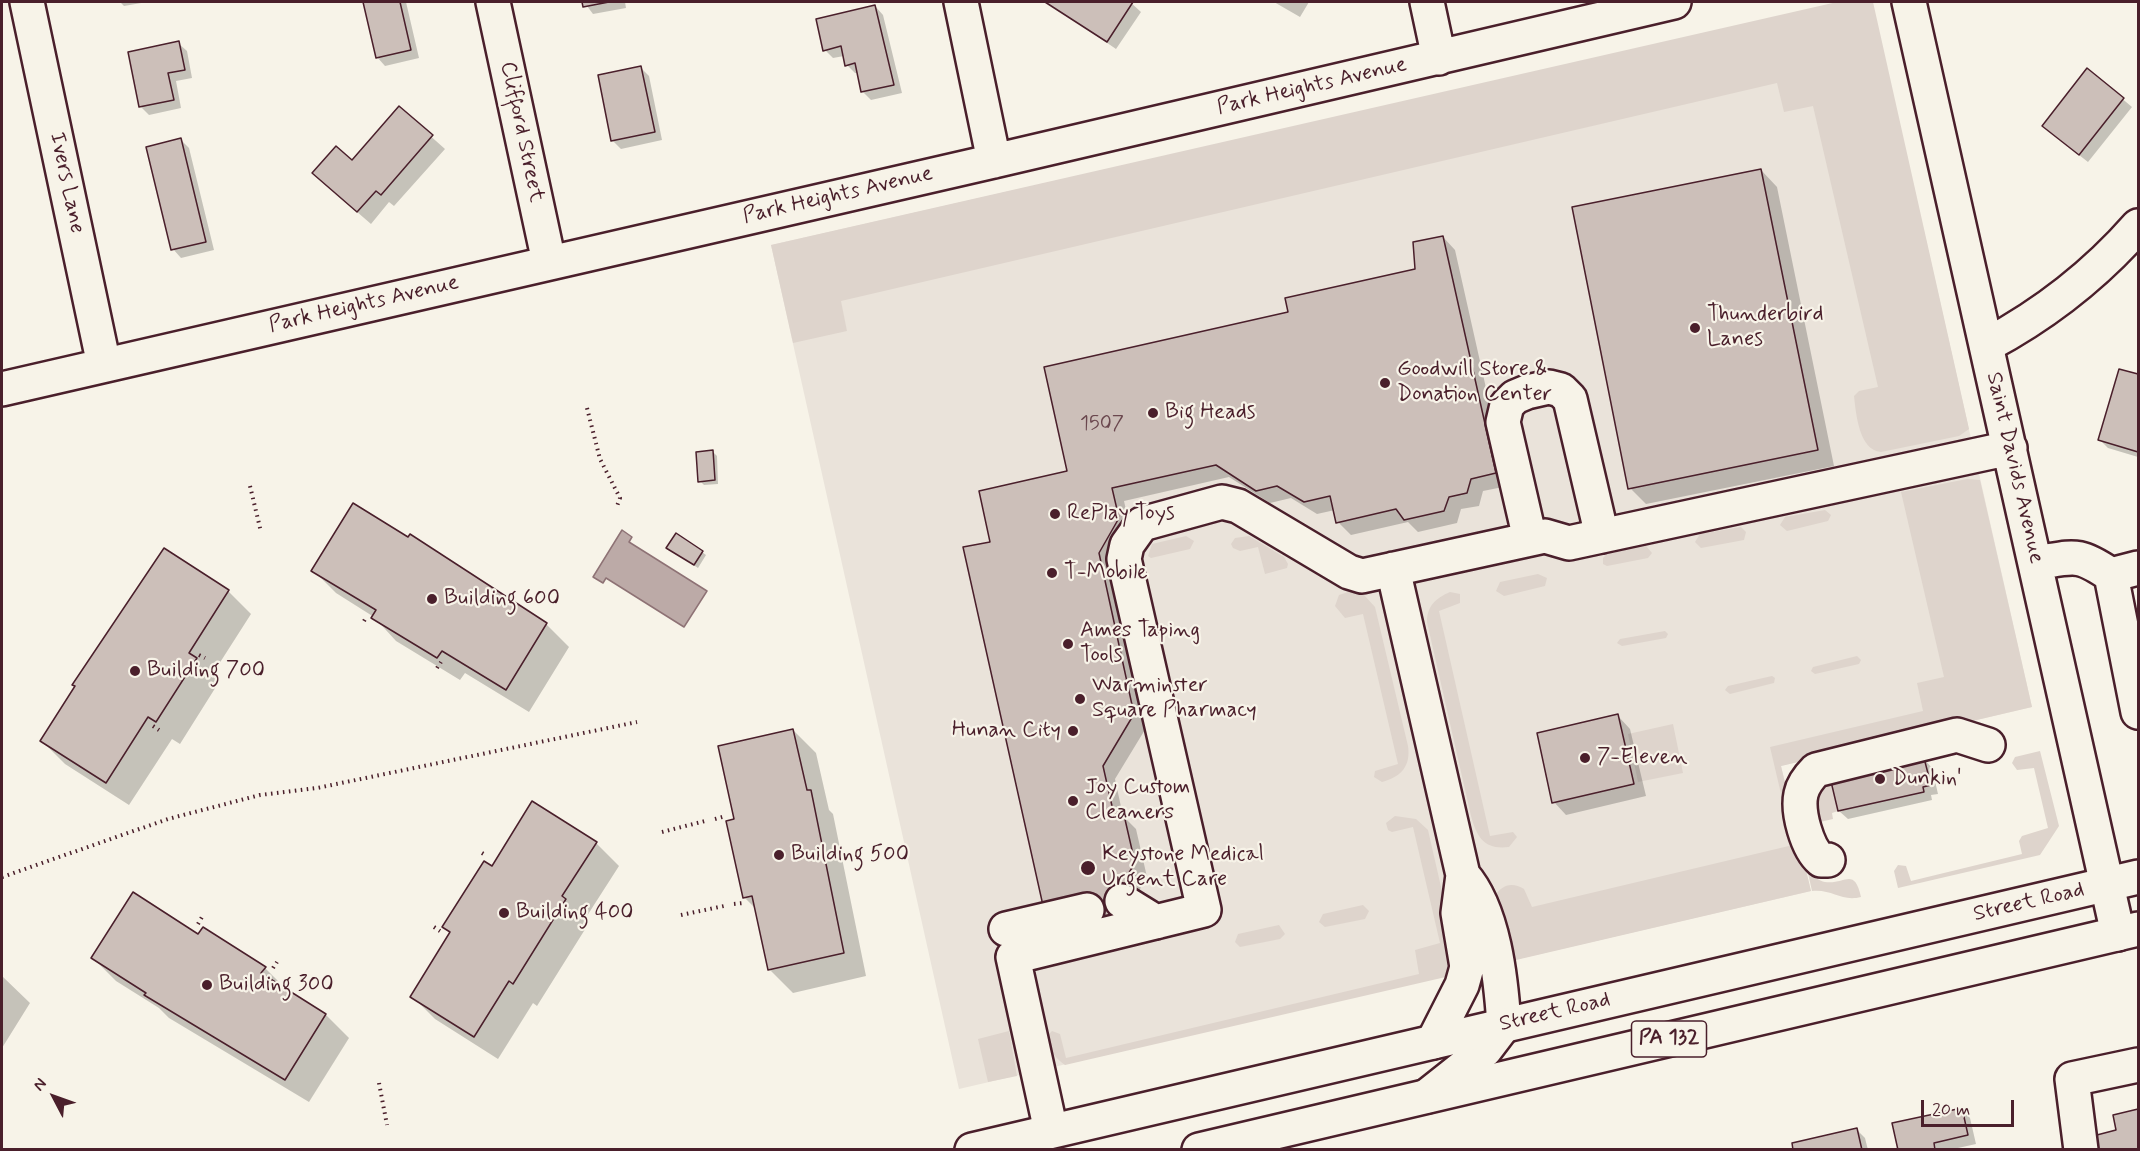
<!DOCTYPE html>
<html>
<head>
<meta charset="utf-8">
<style>
	body { margin:0 }
	#map { position:relative; width:2140px; height:1151px; overflow:hidden; background:#f7f3e8; font-family:Mynerve,sans-serif }
	canvas { display:block }
	.frame { position:absolute; inset:0; border:3px solid #4a1f2b; pointer-events:none }
	.north { position:absolute; left:24px; top:1067px; width:60px; height:60px; -webkit-text-stroke:4px #f7f3e8; paint-order:stroke; rotate:311deg; font-size:16px; font-weight:700; line-height:24px; text-align:center; color:#4a1f2b }
	.north::after { content:''; display:block; margin:auto; width:21px; height:27px; background:#4a1f2b; clip-path:polygon(50% 0,100% 100%,50% 72%,0 100%) }
	.scale { position:absolute; left:1921px; top:1100px; width:93px; height:27px; box-sizing:border-box; border:3px solid #4a1f2b; border-top:0; padding-left:8px; font-size:18px; line-height:21px; white-space:nowrap; color:#4a1f2b; -webkit-text-stroke:4px #f7f3e8; paint-order:stroke }
</style>
</head>
<body>
<div id="map">
<canvas width="2140" height="1151"></canvas>
<div class="frame"></div>
<div class="north">N</div>
<div class="scale">20 m</div>
</div>
<script>
const g = document.querySelector('canvas').getContext('2d');
g.lineJoin = 'round';
function paint(path, color) {
  g.fillStyle = color;
  g.fill(path, 'evenodd');
}
function trace(path, color, width, dash) {
  g.strokeStyle = color;
  g.lineWidth = width;
  g.lineCap = dash ? 'butt' : 'round';
  g.setLineDash(dash || []);
  g.stroke(path);
}
function drawText(font, color, halo, rows, align = 'center') {
  g.font = font + ' Mynerve,sans-serif';
  g.lineWidth = 4.5;
  g.setLineDash([]);
  g.textBaseline = 'middle';
  g.strokeStyle = halo;
  g.fillStyle = color;
  for (const [text, x, y, turn = 0] of rows) {
    g.save();
    g.translate(x, y);
    g.rotate((+turn || 0) * Math.PI / 180);
    g.textAlign = isNaN(turn) ? turn : align;
    if (halo) g.strokeText(text, 0, 0);
    g.fillText(text, 0, 0);
    g.restore();
  }
}
paint(new Path2D(`
	M1847 2H1872L2032 707 1781 766 1811 891 959 1089 771 245Z`), '#eae3da');
paint(new Path2D(`
	M1837 2H1873L1969 429 1959 436 1881 452C1859 450 1856 414 1854 396L1859 391 1878 387 1813 106 1784 112 1777 83 841 301 847 331 793 343 771 245Z
	M1967 479 1980 480 2032 707 1781 766 1811 891 1516 960 1508 953 1494 898C1500 885 1512 881 1524 889L1532 907 1793 845 1770 747 1923 711 1917 683 1944 677 1901 492Z
	M1825 510 1831 515 1828 521 1787 531 1780 525 1785 517Z
	M1741 527 1746 532 1744 540 1701 548 1695 542 1700 534Z
	M1186 536 1194 541 1190 549 1151 558 1148 556 1152 544Z
	M1249 536 1284 557 1288 564 1287 568 1265 574 1258 547 1240 551 1233 548 1231 544 1235 538Z
	M1646 546 1652 553 1648 558 1607 566 1603 564V558L1607 554Z
	M1538 574 1547 578 1545 586 1504 596 1496 591 1500 582Z
	M1351 591 1364 595 1375 607 1408 746C1411 766 1401 777 1382 782L1374 777 1375 771 1398 764 1363 614 1345 618 1335 606 1339 595Z
	M1450 592 1460 594V603L1439 611 1490 836 1513 832 1517 837 1509 847C1485 850 1477 838 1471 816L1427 622C1427 606 1436 598 1450 592Z
	M1665 631 1668 634 1666 638 1622 646 1617 643 1620 639Z
	M1857 656 1861 660 1859 664 1815 674 1811 671 1813 667Z
	M1772 676 1775 678 1774 683 1730 694 1725 690 1728 686Z
	M1673 724 1683 773 1638 782 1628 734Z
	M2040 751 2059 826 2040 855 1898 888 1894 871 1898 865 1906 866 1911 881 2022 854 2019 841 2022 836 2048 828 2034 768 2017 770 2012 763 2015 757Z
	M1829 773 1838 811 1832 813 1833 819 1820 822 1825 844 1809 791Z
	M1395 816 1416 819 1428 830 1455 948 1450 976 1065 1065C1055 1058 1048 1049 1047 1036L1052 1031 1060 1034 1066 1058 1419 974 1415 950 1440 943 1413 827 1392 832 1388 830 1386 823Z
	M1808 873C1813 876 1819 881 1825 882 1845 885 1854 866 1861 897 1841 902 1833 889 1812 891Z
	M1363 905 1369 911 1365 919 1325 927 1319 922 1323 914Z
	M1279 925 1285 934 1280 939 1240 947 1235 942 1238 934Z
	M1009 1031 1017 1076 988 1082 978 1039Z`), '#ded4cc');
const water = new Path2D(`
	M622 530 632 537 629 542 707 591 684 627 606 578 603 583 593 577Z`);
paint(water, '#bcaaa7');
trace(water, '#8e7275', 1.5);
paint(new Path2D(`
	M120 2H147L124 6Z
	M364 2H406L419 58 385 66 377 57Z
	M584 2H625L626 8 593 14Z
	M1047 2H1130L1141 12 1116 49Z
	M1274 2H1309L1300 17Z
	M875 6 883 15 902 93 871 100 863 92 858 73H855L847 65 844 56 833 58 825 50Z
	M178 43 187 51 192 78 176 81 181 108 149 115 141 107Z
	M641 68 649 76 662 140 621 149 612 140Z
	M2088 70 2132 107 2088 162 2052 134Z
	M399 108 445 149 394 206 389 202 371 224 327 186 352 162Z
	M181 140 189 148 214 250 181 258 173 249Z
	M1761 170 1777 187 1834 466 1646 504 1630 488Z
	M1443 237 1455 250 1508 486 1483 491 1479 506 1461 509 1457 523 1418 532 1408 522 1351 535 1338 522 1335 510 1317 514 1291 498 1270 503 1229 477 1124 501 1131 532 1146 728 1115 779 1123 816 1136 829 1147 877 1140 889 1143 903 1104 934 991 543 1069 472 1290 313 1417 270Z
	M2120 371 2138 376V457L2108 448 2099 439Z
	M713 452 717 456 718 484 704 485 700 481Z
	M410 536 546 624 569 647 529 712 465 673 460 680 396 641 374 617 336 593 313 570Z
	M672 551 702 552 706 555 698 568Z
	M228 591 251 614 212 675 219 682 180 744 172 739 129 805 65 764 42 741Z
	M1618 716 1630 729 1646 796 1566 815 1554 802Z
	M793 730 816 753 829 810 833 814 866 976 793 993 770 970 756 909 744 897 736 820Z
	M1924 759 1932 768 1938 794 1931 795 1932 800 1848 819 1839 811Z
	M596 843 619 866 585 919 589 923 537 1006 533 1003 498 1059 435 1019 412 996 451 933 444 927 492 868Z
	M199 936 265 968 288 991 326 1015 349 1038 309 1102 169 1018 159 1008 116 981 93 958Z
	M2 976 30 1003 2 1048Z
	M1962 1109 1970 1118 1976 1144 1949 1150H1899Z
	M2138 1110V1150H2098L2118 1131 2114 1116Z
	M1857 1130 1865 1138 1868 1150H1795Z`), '#0003');
const building = new Path2D(`
	M363 2H400L411 50 376 58Z
	M582 2H609L583 7Z
	M1045 2H1133L1107 42Z
	M875 5 894 85 861 92 855 63 845 66 841 46 823 51 816 19Z
	M179 41 185 70 168 73 174 100 139 107 128 52Z
	M641 66 655 132 611 141 598 75Z
	M2087 68 2124 98 2079 155 2042 126Z
	M399 106 433 135 381 195 376 191 357 212 312 173 336 146 352 160Z
	M181 138 206 242 171 250 146 147Z
	M1761 169 1818 450 1628 489 1572 207Z
	M1443 236 1496 473 1471 479 1467 493 1449 497 1444 511 1404 520 1396 509 1336 523 1330 496 1304 502 1277 486 1256 491 1216 465 1112 488 1119 518 1099 553 1134 714 1103 766 1112 806 1124 815 1135 863 1127 876 1131 889 1112 917 1089 922 1044 910 963 547 990 542 979 491 1067 471 1044 367 1288 312 1285 298 1415 269 1413 242Z
	M2119 369 2138 374V452L2098 440Z
	M713 450 715 480 698 482 696 452Z
	M353 503 408 537 410 534 547 623 506 690 442 651 437 658 371 618 376 610 311 571Z
	M676 533 703 551 694 565 666 548Z
	M164 548 229 590 189 653 197 658 156 722 148 717 106 783 40 741 75 686 72 685Z
	M1618 714 1634 784 1552 803 1537 733Z
	M793 729 807 790H811L844 953 768 970 752 896 743 898 726 821 734 819 718 746Z
	M1924 758 1931 785 1923 787 1924 792 1838 811 1829 773Z
	M532 801 597 842 562 896 566 899 513 984 509 981 474 1037 410 997 450 932 442 927 484 861 492 866Z
	M133 892 198 934 203 927 266 967 261 973 326 1014 285 1080 144 995 146 993 91 958Z
	M1962 1108 1968 1135 1934 1143 1935 1150H1898L1892 1123Z
	M2138 1109V1150H2096L2093 1136 2116 1130 2113 1115Z
	M1857 1128 1862 1150H1793L1792 1143Z`);
paint(building, '#ccbfb9');
trace(building, '#4a1f2b', 1.5);
const minor = new Path2D(`
	M27 2 104 365
	M493 2 549 262
	M961 2 994 161
	M1427 2 1439 58
	M1909 2 2118 934
	M1987 345C2045 314 2095 275 2138 226
	M2 389 994 161 1674 2
	M1530 539 1503 422 1507 405 1515 397 1527 392 1549 387 1561 390 1570 399 1602 536
	M2035 563C2075 557 2077 552 2111 575L2138 568
	M1393 569 1463 875 1458 913 1467 967 1462 985 1433 1042
	M2111 575 2138 712
	M1828 860H1821C1807 848 1797 812 1801 794 1803 784 1809 777 1816 770L1957 735 1988 745
	M1122 901 1156 922
	M1006 929 1087 910
	M1427 1096 1485 1050 1504 1025C1501 979 1494 910 1463 875
	M1051 1131 1013 957 1204 910 1124 559 1127 545 1142 524 1222 502 1238 506 1349 572 1362 576 1545 536 1569 543 2010 448
	M2081 1150 2072 1079 2138 1065`);
const major = new Path2D(`
	M972 1150 2138 877
	M1199 1150 2138 929`);
trace(minor, '#4a1f2b', 38);
trace(major, '#4a1f2b', 38);
trace(new Path2D(`
	M587 408 600 459 620 498 617 506
	M250 486 261 532
	M364 621 367 616
	M199 655 205 658
	M437 668 441 662
	M153 726 159 730
	M715 819 726 816
	M662 832 705 821
	M482 853 487 856
	M2 877 168 819 260 795 317 788 637 722
	M734 904 743 903
	M681 915 724 906
	M198 924 202 917
	M434 927 440 931
	M273 968 277 962
	M379 1083 387 1125`), '#4a1f2b', 4, [1.5, 4.5]);
trace(minor, '#f7f3e8', 33);
trace(major, '#f7f3e8', 33);
for (const [x, y, r, color] of [
	[1695,328,6,"#4a1f2b"],
	[1385,383,6,"#4a1f2b"],
	[1153,413,6,"#4a1f2b"],
	[1055,514,6,"#4a1f2b"],
	[1052,573,6,"#4a1f2b"],
	[432,599,6,"#4a1f2b"],
	[1068,644,6,"#4a1f2b"],
	[135,671,6,"#4a1f2b"],
	[1080,699,6,"#4a1f2b"],
	[1073,731,6,"#4a1f2b"],
	[1585,758,6,"#4a1f2b"],
	[1880,779,6,"#4a1f2b"],
	[1073,801,6,"#4a1f2b"],
	[779,855,6,"#4a1f2b"],
	[1088,868,8,"#4a1f2b"],
	[504,913,6,"#4a1f2b"],
	[207,985,6,"#4a1f2b"]
]) {
  const dot = new Path2D();
  dot.arc(x, y, r, 0, 2 * Math.PI);
  g.fillStyle = color;
  g.fill(dot);
  trace(dot, '#f7f3e8', 2);
}
drawText('20px', '#6a474e', null, [
	["1507",1102,425]
]);
for (const [x, y, w] of [
	[1669,1039,75]
]) {
  const box = new Path2D();
  box.roundRect(x - w / 2, y - 18, w, 36, 4.5);
  g.fillStyle = '#f7f3e8';
  g.fill(box);
  trace(box, '#4a1f2b', 1.5);
}
drawText('bold 21px', '#4a1f2b', null, [
	["PA 132",1669,1039]
]);
drawText('22px', '#4a1f2b', '#f7f3e8', [
	["Park Heights Avenue",1312,87,-13],
	["Clifford Street",521,132,78],
	["Ivers Lane",66,183,78],
	["Park Heights Avenue",838,196,-13],
	["Park Heights Avenue",364,305,-13],
	["Saint Davids Avenue",2014,468,77],
	["Street Road",2029,903,-13],
	["Street Road",1555,1013,-13]
]);
drawText('22px', '#4a1f2b', '#f7f3e8', [
	["Thunderbird",1707,315],
	["Lanes",1707,340],
	["Goodwill Store &",1397,370],
	["Donation Center",1397,395],
	["Big Heads",1165,413],
	["RePlay Toys",1067,514],
	["T-Mobile",1064,573],
	["Building 600",444,599],
	["Ames Taping",1080,631],
	["Tools",1080,656],
	["Building 700",147,671],
	["Warminster",1092,686],
	["Square Pharmacy",1092,711],
	["Hunan City",1061,731,"right"],
	["7-Eleven",1597,758],
	["Dunkin'",1892,779],
	["Joy Custom",1085,788],
	["Cleaners",1085,813],
	["Building 500",791,855],
	["Keystone Medical",1102,855],
	["Urgent Care",1102,880],
	["Building 400",516,913],
	["Building 300",219,985]
], 'left');
</script>
</body>
</html>
